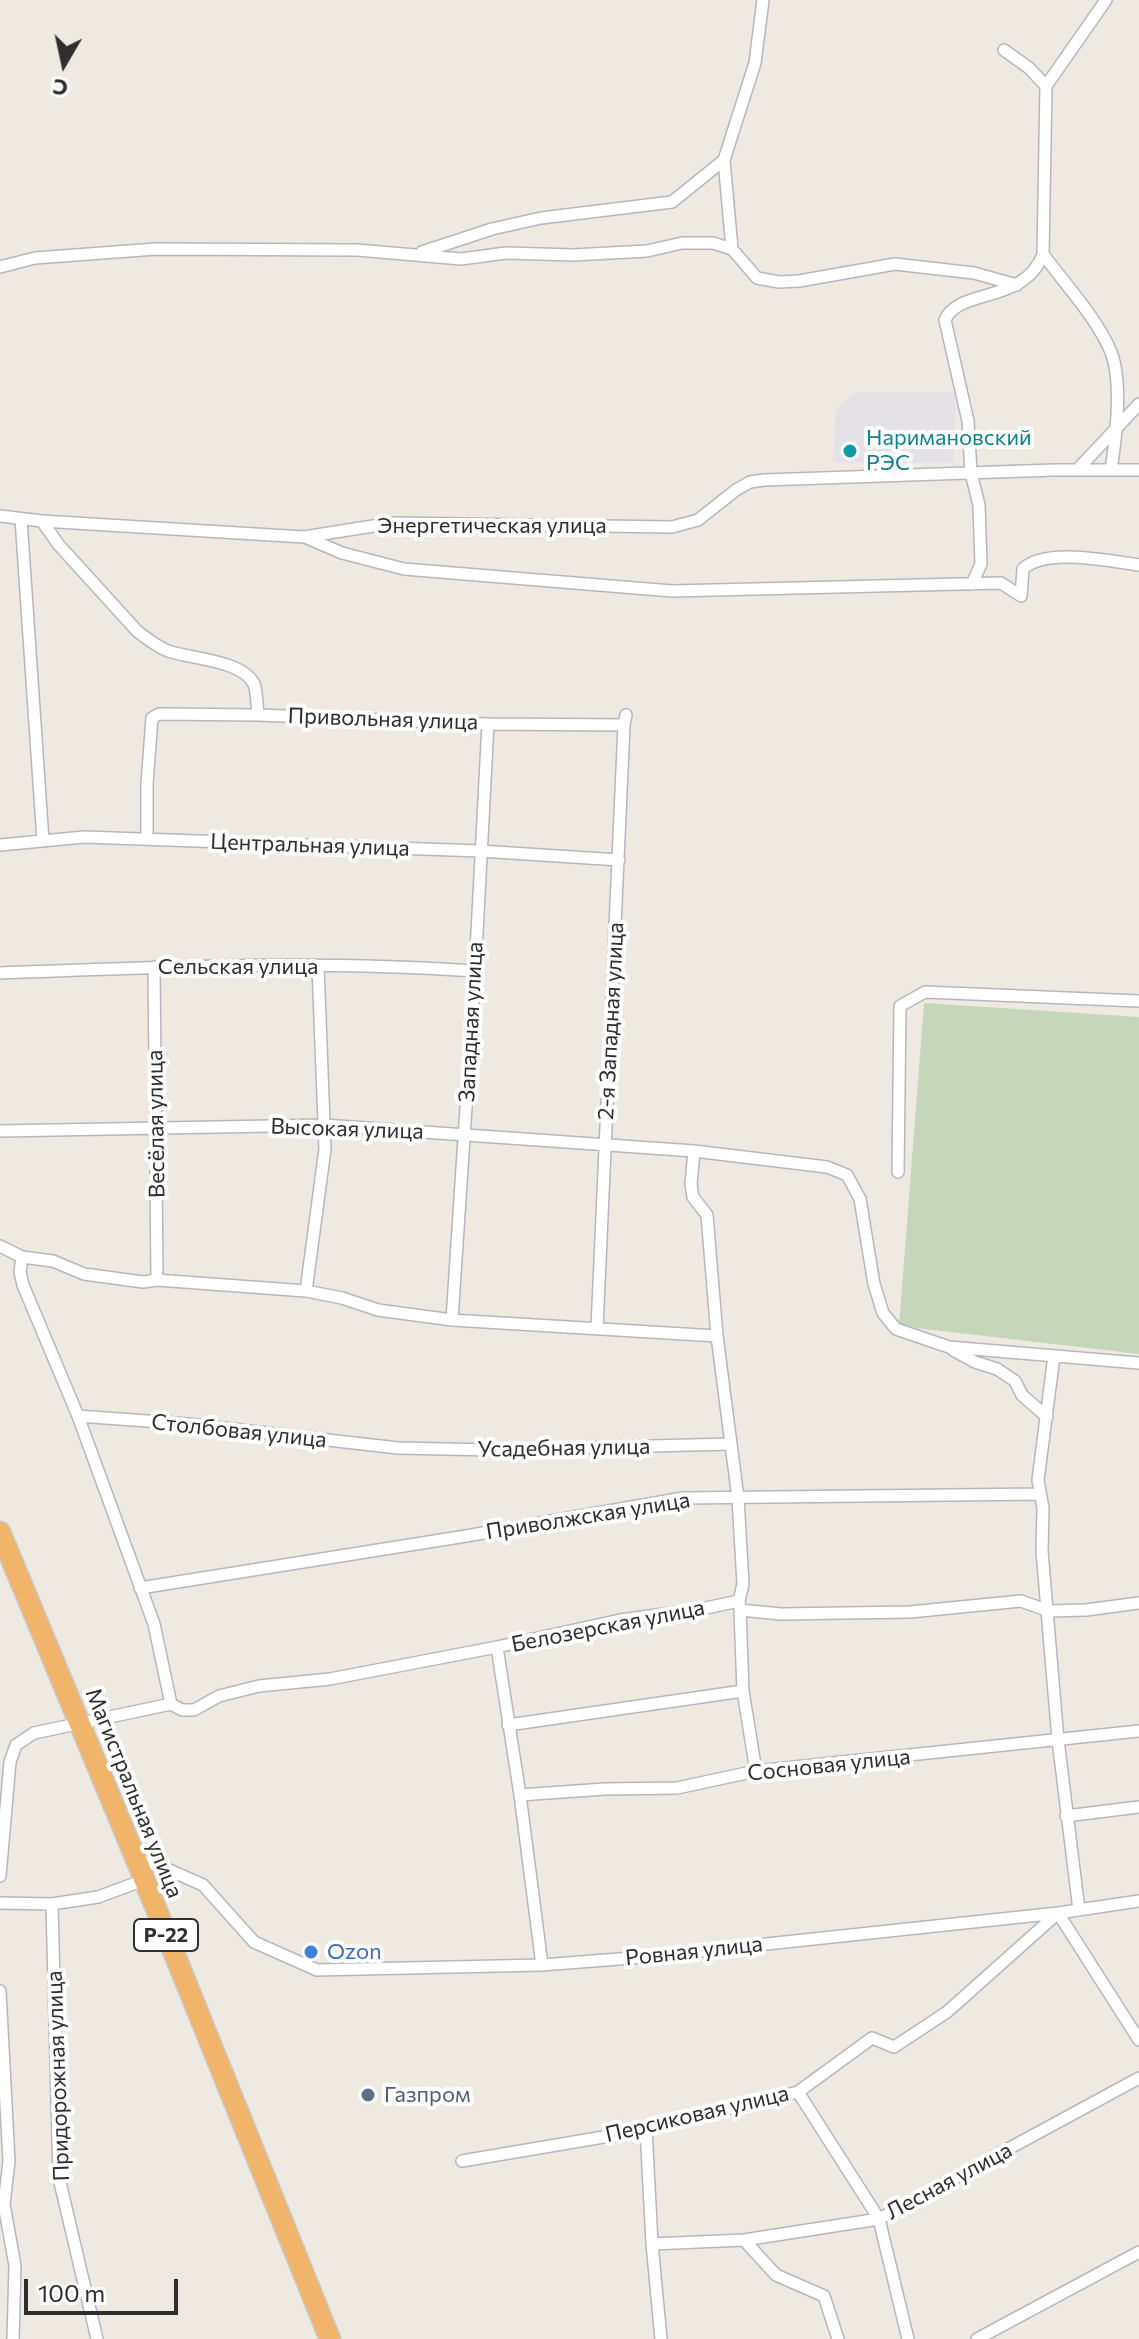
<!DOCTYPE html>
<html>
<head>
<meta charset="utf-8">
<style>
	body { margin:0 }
	#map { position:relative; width:1139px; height:2339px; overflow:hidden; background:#eeeae2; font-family:Commissioner,sans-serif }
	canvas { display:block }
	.north { position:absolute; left:24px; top:24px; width:80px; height:80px; -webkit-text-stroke:6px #fff; paint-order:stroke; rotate:189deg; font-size:22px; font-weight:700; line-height:32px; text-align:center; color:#2e2e2e }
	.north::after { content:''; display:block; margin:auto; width:28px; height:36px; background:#2e2e2e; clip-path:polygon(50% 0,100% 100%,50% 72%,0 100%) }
	.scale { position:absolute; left:24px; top:2279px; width:154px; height:36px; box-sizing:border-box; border:4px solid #2e2e2e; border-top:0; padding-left:10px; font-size:24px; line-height:28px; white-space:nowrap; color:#2e2e2e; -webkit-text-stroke:6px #fff; paint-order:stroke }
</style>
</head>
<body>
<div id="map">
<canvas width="1139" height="2339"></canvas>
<div class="north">С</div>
<div class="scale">100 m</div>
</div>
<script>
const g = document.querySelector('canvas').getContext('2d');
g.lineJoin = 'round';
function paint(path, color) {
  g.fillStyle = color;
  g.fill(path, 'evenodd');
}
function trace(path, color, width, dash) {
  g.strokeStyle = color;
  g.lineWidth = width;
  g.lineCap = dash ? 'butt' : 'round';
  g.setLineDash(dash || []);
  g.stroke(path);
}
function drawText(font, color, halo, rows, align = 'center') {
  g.font = font + ' Commissioner,sans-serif';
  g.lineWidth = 8;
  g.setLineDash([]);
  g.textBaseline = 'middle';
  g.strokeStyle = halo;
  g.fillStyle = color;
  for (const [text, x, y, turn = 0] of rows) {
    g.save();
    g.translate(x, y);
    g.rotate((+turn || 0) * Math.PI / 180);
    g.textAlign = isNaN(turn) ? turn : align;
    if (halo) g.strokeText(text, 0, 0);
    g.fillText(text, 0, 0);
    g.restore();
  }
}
paint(new Path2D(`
	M856 392H956L953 463 833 462 836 408Z`), '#e4e2e7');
paint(new Path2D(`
	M924 1003 1139 1017V1354L899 1326Z`), '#c5d6bb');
const street = new Path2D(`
	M1046 86 1106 0
	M724 160 732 249
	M422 252 492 229 541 218 672 202 724 160 755 63 763 0
	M1043 254C1064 283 1097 318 1111 352 1123 383 1116 437 1111 470
	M0 267 35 258 156 249 357 250 461 259 506 253 573 255 647 251 682 243H713L732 249 757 278 779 282 799 281 895 264 974 273 1017 285
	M1077 470 1139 404
	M0 516 42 521 304 537 392 523 672 527 698 520 736 490 750 482 764 480 1054 470H1139
	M21 519 43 841
	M42 521 58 544 137 631C147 639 156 646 168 651 191 659 242 660 254 684 257 692 257 706 258 715L488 724 624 725
	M305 537 342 553 404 569 672 591 1001 583 1021 596 1023 569C1045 547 1110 561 1139 565
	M972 584 981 564 979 505 971 473 968 421 945 320C958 288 1025 304 1043 254L1046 86 1029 68 1004 50
	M147 839V784L152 718 159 714 258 715
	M0 845 84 837 480 851 619 860
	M154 967 157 1280
	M0 973C158 967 317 960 475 971
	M0 1131 324 1125 694 1151 827 1167 847 1175 860 1199 874 1284 883 1313 896 1329 949 1347 1139 1363
	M694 1151 691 1184 693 1197 707 1215 717 1336 738 1498 743 1584 739 1601
	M898 1172 900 1006 925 992 1139 1001
	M0 1246 22 1257 20 1272 23 1285 78 1416 154 1624 171 1704
	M22 1257 53 1261 84 1274 143 1282 157 1280 306 1291 342 1298 378 1310 452 1320 717 1336
	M306 1291 325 1149 318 966
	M452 1320 475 971 488 724
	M597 1328 624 725 626 715
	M953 1350 975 1362 997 1369 1015 1381 1022 1395 1047 1417
	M1054 1356 1038 1480 1043 1508 1042 1551 1058 1740 1079 1910
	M78 1416 188 1424 398 1448 492 1450 730 1444
	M140 1588 466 1536 683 1498 1040 1494
	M740 1610 743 1691 756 1771
	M497 1647 520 1795 542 1965
	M508 1725 743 1691
	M520 1795 605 1789 677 1788 756 1771 1139 1731
	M1066 1816 1139 1807
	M136 1859 167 1869 203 1885 254 1942 317 1970 542 1965 644 1957 1058 1913 1139 1901
	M0 1876 10 1762 16 1745 34 1733 171 1704 182 1710H194L219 1696 259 1686 330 1679 497 1647 620 1620 701 1609 739 1601 740 1610 781 1614 910 1612 1021 1601 1049 1611 1086 1610 1139 1603
	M0 1903 52 1904 98 1897 144 1880
	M52 1904 59 2178 97 2339
	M0 1991 9 2161 4 2204 15 2266 13 2339
	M798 2092 879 2219 908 2339
	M646 2128 652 2244
	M462 2161 627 2133 798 2092 872 2038 894 2047 947 2012 1058 1913 1139 2040
	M744 2240 879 2219 1139 2078
	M661 2339 652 2244 744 2240 776 2275 824 2296 838 2339
	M977 2339 1139 2252`);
const highway = new Path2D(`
	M0 1532 136 1859 330 2339`);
trace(street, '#b5b6c0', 14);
trace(highway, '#c9c9c9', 23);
trace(street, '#fff', 11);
trace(highway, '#f0b46b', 20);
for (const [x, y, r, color] of [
	[850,451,8,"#0f9aa8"],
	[311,1952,8,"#3f7fe0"],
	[368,2095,8,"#5c6f8a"]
]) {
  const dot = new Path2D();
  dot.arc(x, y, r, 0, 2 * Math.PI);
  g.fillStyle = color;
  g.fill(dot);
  trace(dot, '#fff', 3);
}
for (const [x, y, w] of [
	[166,1935,64]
]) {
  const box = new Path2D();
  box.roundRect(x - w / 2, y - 16, w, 32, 6);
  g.fillStyle = '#fff';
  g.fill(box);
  trace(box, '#2e2e2e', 2);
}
drawText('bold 20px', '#2e2e2e', null, [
	["Р-22",166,1935]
]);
drawText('22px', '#0d838f', '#fff', [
	["Наримановский",866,438],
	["РЭС",866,463]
], 'left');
drawText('22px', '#2e2e2e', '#fff', [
	["Энергетическая улица",492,526],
	["Привольная улица",383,719,2],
	["Центральная улица",310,845,2],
	["Сельская улица",238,967],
	["2-я Западная улица",611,1021,-87],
	["Западная улица",471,1022,-87],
	["Весёлая улица",156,1124,-91],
	["Высокая улица",347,1129,2],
	["Столбовая улица",239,1431,6],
	["Усадебная улица",564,1448,-1],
	["Приволжская улица",588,1516,-9],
	["Белозерская улица",608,1626,-11],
	["Сосновая улица",829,1765,-6],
	["Магистральная улица",134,1793,68],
	["Ровная улица",694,1951,-6],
	["Придорожная улица",58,2076,-92],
	["Персиковая улица",697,2114,-13],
	["Лесная улица",949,2181,-28]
]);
drawText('22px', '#366cbe', '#fff', [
	["Ozon",327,1952]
], 'left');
drawText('22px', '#4e5e75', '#fff', [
	["Газпром",384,2095]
], 'left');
</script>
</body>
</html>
